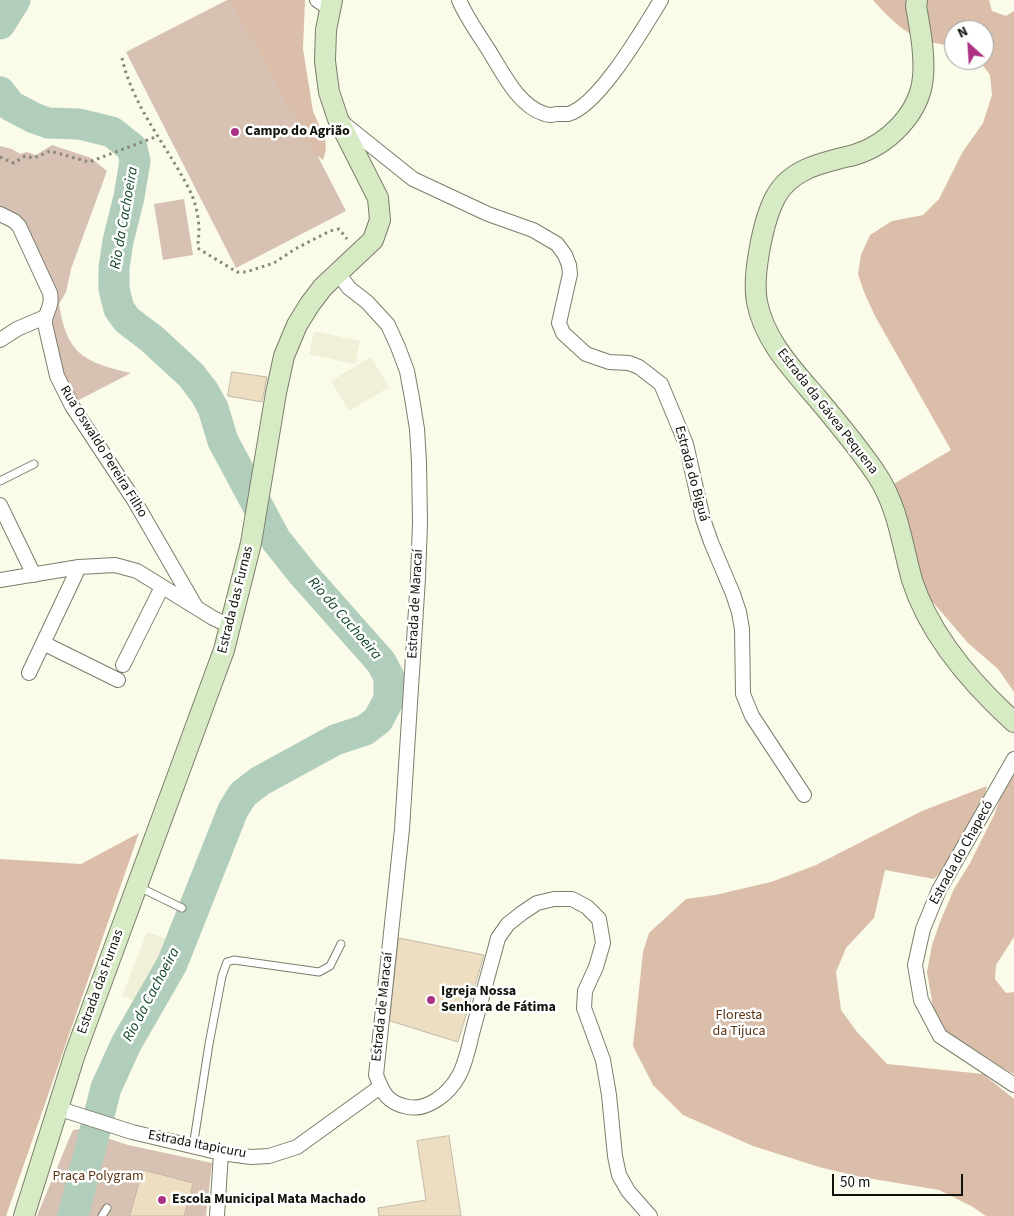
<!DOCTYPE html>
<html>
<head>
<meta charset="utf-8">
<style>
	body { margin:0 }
	#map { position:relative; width:1014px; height:1216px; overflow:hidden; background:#fbfbe9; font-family:"Source Sans 3",sans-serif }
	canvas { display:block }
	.north { position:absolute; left:944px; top:20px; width:50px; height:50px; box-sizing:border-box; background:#fff; border:1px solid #a0a09e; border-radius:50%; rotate:334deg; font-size:14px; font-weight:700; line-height:20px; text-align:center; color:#12120c }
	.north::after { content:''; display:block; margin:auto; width:18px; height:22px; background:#ac3184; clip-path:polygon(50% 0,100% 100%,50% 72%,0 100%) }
	.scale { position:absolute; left:832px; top:1174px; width:131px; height:22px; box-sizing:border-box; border:2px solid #12120c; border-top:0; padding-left:6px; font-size:15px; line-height:18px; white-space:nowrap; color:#12120c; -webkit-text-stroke:4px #fff; paint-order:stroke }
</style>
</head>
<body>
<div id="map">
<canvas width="1014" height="1216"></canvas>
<div class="north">N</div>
<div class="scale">50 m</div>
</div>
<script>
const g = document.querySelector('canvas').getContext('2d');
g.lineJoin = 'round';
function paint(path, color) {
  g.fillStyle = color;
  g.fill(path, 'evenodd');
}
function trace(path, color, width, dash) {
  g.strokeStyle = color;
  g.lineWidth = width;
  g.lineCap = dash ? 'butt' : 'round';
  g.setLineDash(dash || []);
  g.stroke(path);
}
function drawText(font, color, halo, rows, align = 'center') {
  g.font = font + ' "Source Sans 3",sans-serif';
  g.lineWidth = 5;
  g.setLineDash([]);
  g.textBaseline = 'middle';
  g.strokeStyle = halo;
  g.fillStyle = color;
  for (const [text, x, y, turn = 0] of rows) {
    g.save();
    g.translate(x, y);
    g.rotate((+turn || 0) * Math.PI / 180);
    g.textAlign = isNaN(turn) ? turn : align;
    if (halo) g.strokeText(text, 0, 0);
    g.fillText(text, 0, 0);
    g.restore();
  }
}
paint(new Path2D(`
	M314 331 360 341 355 364 309 354Z
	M371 357 389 387 349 411 331 381Z
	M147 932 177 942 143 1004 122 996Z`), '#eff0d7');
paint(new Path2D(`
	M227 0H237L346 211 236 268 126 52Z
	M52 145 91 158 107 171 71 269 66 292 59 304C67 355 84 362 131 373L71 404 45 324 52 303 19 226 0 214V146L12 149 20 154 27 152 36 155Z
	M184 199 193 255 163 260 154 204Z
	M80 1129 128 1145 212 1163 206 1216H37L69 1139 73 1130Z`), '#d6c1b2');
paint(new Path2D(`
	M230 0H305L303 49 313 111 325 139 326 150 323 160 315 154Z
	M873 0H989L992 11 1006 16 1014 11V692L998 669 968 643 919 586 890 486 951 450 875 316 864 292 858 274 861 255 870 235 892 221 923 215 939 199 962 153 983 123 992 95 990 75 979 60H984V30H954V47C946 45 938 44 930 42 907 37 888 17 873 0Z
	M1014 772V937L996 965 995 979 1006 993 1014 992V1074L997 1066 944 1032 933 1007 927 972 932 945 940 922 954 889 970 863 994 815 1009 775Z
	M987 786 981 810 951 861 934 879 885 870 874 918 846 948 836 972 841 1010 857 1032 887 1064 983 1074 1014 1099V1216H986L973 1207 939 1190 861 1177 819 1167 753 1146 683 1115 653 1085 633 1046 643 952 649 933 686 899 715 895 771 882 816 865 922 811Z
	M139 833 6 1216H0V859L81 864Z`), '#dabeaa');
trace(new Path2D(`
	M0 24 15 0
	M0 92 11 106 34 118 48 123 79 124 112 132 132 148 135 161 129 197 118 241 114 268V289L119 309 127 320 152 339 191 375 204 392 213 408 223 441 276 540 303 574 381 662 389 677V699L378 720 365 730 335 740 260 781 243 794 233 810 172 964 126 1044 106 1088 73 1216`), '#b0cebb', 31);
const building = new Path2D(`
	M232 372 267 377 262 402 228 396Z
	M399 938 484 955 458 1042 390 1021Z
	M449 1136 461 1216H379L378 1208 426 1200 417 1141Z
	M143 1170 193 1183 184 1216H130Z`);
paint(building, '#eedec1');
trace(building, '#c2b9aa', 1);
const lane = new Path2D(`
	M0 481 34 464
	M139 887 182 908
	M193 1147 209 1044 222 976 227 962 234 960 319 972 330 966 341 944
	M102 1216 107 1208`);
const street = new Path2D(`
	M317 0 329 8
	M459 0C468 21 483 40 494 59 506 79 521 107 545 114 548 115 553 115 556 114 560 114 564 114 568 114 599 106 644 27 661 0
	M343 123 413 179 488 214 533 230 557 244 565 255 569 265 570 274 559 323 563 333 586 354 609 362 629 363 639 367 661 384 686 444 703 519 711 542 733 594 739 612 742 629 743 694 752 716 804 795
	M0 214 14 221 19 226 50 293C53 309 44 312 45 324L57 376 72 406 134 500 196 607
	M338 273 349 288 367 302 388 325 398 347 407 371 412 398 417 429 419 462 420 523 418 578 402 829 376 1075C383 1093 387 1103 408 1107 428 1111 449 1093 458 1077 466 1064 469 1045 473 1030 481 999 490 969 498 938L508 924 522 913 537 903 554 899H572L587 907 599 919 603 943 596 967 585 991 584 1008 603 1060 609 1095 615 1156 619 1175 628 1191 650 1216
	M0 340 17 329 45 317
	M0 505 34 575
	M0 580 79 567 115 565 137 571 213 618 230 626
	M43 643 118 680
	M123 665 162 587
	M29 673 79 567
	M1014 759 939 890 923 929 915 965 921 1000 940 1036 1014 1085
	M57 1108 132 1132 221 1153 251 1157 269 1156 297 1147 380 1087
	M217 1216 221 1153`);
const secondary = new Path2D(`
	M917 0 916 6C920 29 925 53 923 77 920 113 888 145 854 155 825 162 790 168 775 198 763 221 752 276 757 302 764 340 793 370 817 398 838 423 859 448 877 475 898 507 902 544 912 580 930 636 971 683 1014 722
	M24 1216 75 1054 224 650 251 543 276 393 284 356 297 325 310 304 323 287 373 240 380 220 378 198 338 119 329 92 325 61 326 30 332 0`);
trace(lane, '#7c7d6c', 9);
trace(street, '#7c7d6c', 16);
trace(secondary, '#7c7d6c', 22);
trace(new Path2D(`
	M122 58C133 108 169 148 191 193 196 204 199 219 199 231 199 238 197 242 199 249L237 272H246L274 263 295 249 330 231 339 229 347 239
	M0 157 14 163 25 156 34 158 50 151 89 162 158 136`), '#87877b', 3, [2.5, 4]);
trace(lane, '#fff', 7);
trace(street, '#fff', 14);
trace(secondary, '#d6eac3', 20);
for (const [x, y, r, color] of [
	[235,132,5,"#ac3184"],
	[431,1000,5,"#ac3184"],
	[162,1200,5,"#ac3184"]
]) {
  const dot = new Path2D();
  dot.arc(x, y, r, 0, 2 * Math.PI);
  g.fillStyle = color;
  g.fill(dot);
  trace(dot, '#fff', 2);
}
drawText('bold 14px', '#12120c', '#fff', [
	["Campo do Agrião",245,132],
	["Igreja Nossa",441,992],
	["Senhora de Fátima",441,1008],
	["Escola Municipal Mata Machado",172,1200]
], 'left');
drawText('14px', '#12120c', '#fff', [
	["Estrada da Gávea Pequena",827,412,52],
	["Rua Oswaldo Pereira Filho",103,452,58],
	["Estrada do Biguá",691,474,75],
	["Estrada das Furnas",236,600,-76],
	["Estrada de Maracaí",416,604,-87],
	["Estrada do Chapecó",962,853,-61],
	["Estrada das Furnas",101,982,-70],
	["Estrada de Maracaí",383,1007,-84],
	["Estrada Itapicuru",197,1145,11]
]);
drawText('14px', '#5b3413', '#fff', [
	["Floresta",739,1016],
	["da Tijuca",739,1032],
	["Praça Polygram",98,1177]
]);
drawText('italic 15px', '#0e4329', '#fff', [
	["Rio da Cachoeira",125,218,-80],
	["Rio da Cachoeira",344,619,49],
	["Rio da Cachoeira",152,995,-62]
]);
</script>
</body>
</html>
